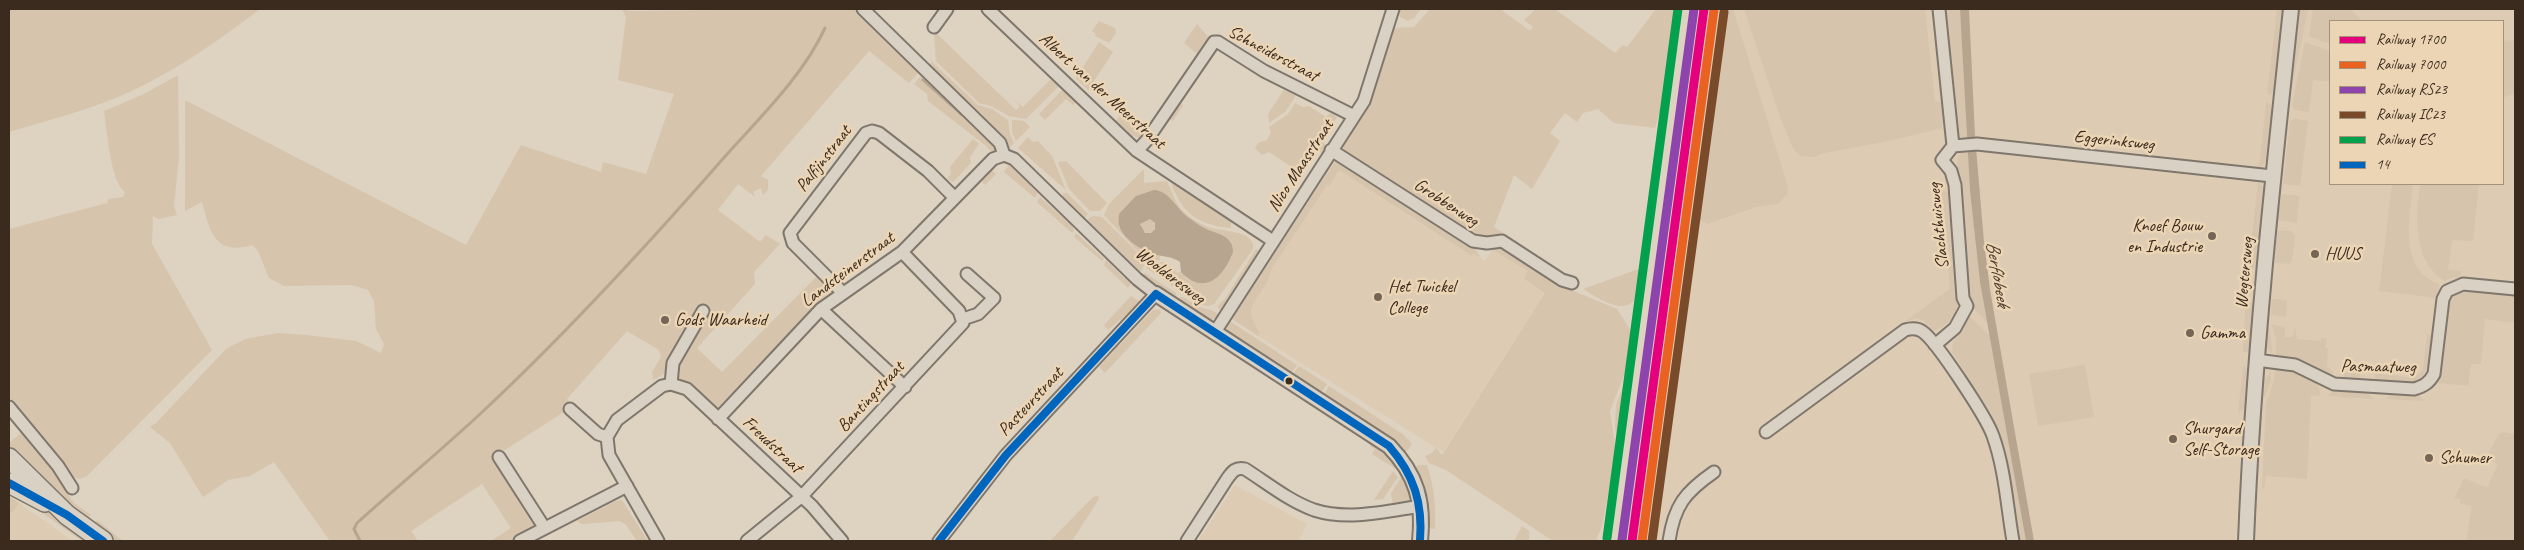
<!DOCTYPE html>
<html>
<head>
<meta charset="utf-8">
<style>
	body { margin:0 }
	#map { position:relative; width:2524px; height:550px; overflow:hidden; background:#ded2c1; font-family:Caveat,sans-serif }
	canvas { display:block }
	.frame { position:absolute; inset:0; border:10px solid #3b2a1e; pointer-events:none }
	.legend { position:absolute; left:2329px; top:20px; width:175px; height:165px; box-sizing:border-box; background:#ebd5b4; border:1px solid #a59178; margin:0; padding:6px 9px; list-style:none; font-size:15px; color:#3b2a1e }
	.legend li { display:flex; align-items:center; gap:10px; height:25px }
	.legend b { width:25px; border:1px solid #a59178 }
</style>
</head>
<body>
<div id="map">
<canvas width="2524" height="550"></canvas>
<div class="frame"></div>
<ul class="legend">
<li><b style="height:6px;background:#e5007d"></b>Railway 1700</li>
<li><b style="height:6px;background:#e96222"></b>Railway 7000</li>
<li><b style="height:6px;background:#8e44ad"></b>Railway RS23</li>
<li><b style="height:6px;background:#7a4b2a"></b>Railway IC23</li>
<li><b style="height:6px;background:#03a04e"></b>Railway ES</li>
<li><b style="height:6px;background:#0065bd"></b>14</li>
</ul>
</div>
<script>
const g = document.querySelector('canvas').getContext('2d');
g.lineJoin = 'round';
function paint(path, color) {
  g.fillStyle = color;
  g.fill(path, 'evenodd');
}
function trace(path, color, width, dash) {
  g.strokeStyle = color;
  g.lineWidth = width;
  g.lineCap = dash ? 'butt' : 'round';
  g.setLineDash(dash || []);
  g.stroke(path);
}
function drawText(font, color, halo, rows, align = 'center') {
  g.font = font + ' Caveat,sans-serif';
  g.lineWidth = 5;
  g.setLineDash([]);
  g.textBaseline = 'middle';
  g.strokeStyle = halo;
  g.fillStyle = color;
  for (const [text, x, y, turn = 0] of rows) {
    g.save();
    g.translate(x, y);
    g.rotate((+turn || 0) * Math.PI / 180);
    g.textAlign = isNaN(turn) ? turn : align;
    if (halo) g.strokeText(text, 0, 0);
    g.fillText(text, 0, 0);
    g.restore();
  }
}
paint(new Path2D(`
	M1711 9H2515V541H1640ZM2330 21H2503V184H2330Z
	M1339 170 1472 256 1474 254 1485 261 1493 248 1528 271 1524 279 1545 293 1443 452 1258 336 1260 332 1252 322V305L1270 276 1271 270 1327 184 1329 185Z
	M1235 485 1307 524 1299 541H1198Z
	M9 496 39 517 73 541H9Z`), '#ddccb3');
paint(new Path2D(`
	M9 9H260C217 42 168 76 118 97 82 112 45 121 9 132Z
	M622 9 629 11 858 9 920 71 909 83 869 51 761 176 768 180V190L763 195 761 188 753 192 755 197 738 184 718 210 760 242 766 235 780 244 754 272 755 284 697 348 722 372 822 271 834 286 716 409 710 406 676 375 675 369 706 309 697 308 668 361 664 374 653 380 652 372 661 357 659 350 627 331 567 399 573 406 494 457 535 521 534 527 514 541H491L511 528 482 484 411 531 418 541H330L274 462 250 476 228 480 203 497 170 443 150 427 156 423 226 349 245 339 278 333 306 335 356 341 381 353 384 344 376 329 374 301 368 290 352 285 284 286 269 278 258 251 252 245C215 256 210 232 202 202L185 211V100L466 245 521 145 601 172 603 162 646 174 674 94 618 80 626 17Z
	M1398 9H1421L1414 18 1408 21 1400 17Z
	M1430 9H1500L1530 31 1533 27 1524 20 1536 9H1555L1615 53 1623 45 1627 47 1656 9H1677L1666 90 1655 128 1614 123 1598 109 1583 113 1577 122 1565 113 1550 133 1560 141 1532 189 1514 175 1494 227 1522 246 1520 250 1499 236 1477 239 1345 153C1339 139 1357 120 1365 108 1379 86 1384 56 1392 31L1396 28 1414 27Z
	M1727 9H1733L1788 187 1787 194 1778 204 1756 207 1707 224 1697 218Z
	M1744 9H1934L1925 10 1935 102H1944L1942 128C1902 139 1861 146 1820 154L1815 157 1801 156 1794 150 1780 117Z
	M1942 9H1960L1967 138 1957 136Z
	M2277 9H2284L2285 12 2277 88 2270 95 2267 94Z
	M2298 9H2308L2288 106Z
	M2313 9H2350L2362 21H2330V44L2309 36Z
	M1099 21 1115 28 1116 33 1109 43 1095 36 1096 34 1092 31Z
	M1197 24 1209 38 1198 55 1184 43Z
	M934 31 1016 110 1020 106 1014 99 1023 107 1051 79 1059 86 1026 119 1009 116 991 106 979 103 936 61Z
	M2503 40 2515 41V92L2503 98Z
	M1099 42 1113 52 1088 90 1076 78Z
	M2305 42 2330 51V82L2313 80 2309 112 2295 110 2292 106Z
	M932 62 978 105 992 109 1008 120 1010 134 1014 143 1008 149 927 67Z
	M923 73 1000 150 993 154 985 145 928 101 927 94 914 84ZM923 78 961 116 921 80Z
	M178 75 179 155 174 206 177 215 158 219 153 216 152 244 212 350 87 476 80 479 73 477 9 397V229L107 203 108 199 123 197 125 192C110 182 107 129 104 111L142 95Z
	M1063 89 1076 102 1073 105 1066 99 1045 120 1039 114Z
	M1284 90 1295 95V97L1286 111 1269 123 1268 114Z
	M1178 102 1183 105 1173 121 1168 118Z
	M2266 102 2269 103C2278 116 2274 159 2259 168Z
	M1295 103 1303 107 1309 106 1326 117 1331 113 1337 117 1322 140 1326 147 1322 153 1317 151 1302 174 1269 152 1262 155 1255 148 1259 142 1266 141 1271 133 1269 127 1288 114Z
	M1121 115 1145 131 1138 138 1130 134 1128 136 1114 123Z
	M2293 118 2308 121 2300 186 2283 184 2290 122Z
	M1012 120 1024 121 1030 127 1016 141 1012 132Z
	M1028 137 1033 142 1038 141 1052 156 1066 190 1018 148Z
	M973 139 979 144 970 157 971 163 953 182 947 179 951 174 950 167Z
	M1968 149 1980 282 1987 323 1972 306 1968 297 1957 159 1963 150Z
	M1066 161 1107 203 1100 211H1090L1069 189 1058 162Z
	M1335 161H1340L1473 246 1481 258 1474 254 1472 256 1339 170 1329 186 1327 185 1271 270C1267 296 1237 303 1260 332L1258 336 1232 319Z
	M1011 162 1025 180 1030 181V185L1038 193 1035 198 1004 172Z
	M990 169 996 174 985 185 980 180Z
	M1144 169V183L1167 181C1172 191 1175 205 1184 212 1190 218 1200 224 1208 227 1219 232 1256 229 1253 249L1214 304 1208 306 1199 304 1146 268 1148 262H1165L1177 273 1182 272 1187 279 1232 257 1208 231 1190 221 1119 214V227L1123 232 1160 255V260H1146L1104 215 1109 204Z
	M1171 180 1231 219V228C1207 226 1186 218 1176 194 1173 189 1171 185 1171 180Z
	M2258 182 2263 187 2265 197 2259 260 2256 266 2248 272Z
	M2392 184H2413C2410 217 2398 270 2439 284L2437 298 2379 291Z
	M2420 184H2479L2473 241 2452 240 2448 270 2462 271 2460 278 2453 277 2445 281C2412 261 2416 217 2420 184Z
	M1941 190 1949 191 1951 196 1959 299C1955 316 1949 325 1933 331L1923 320 1916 318 1901 324 1950 289Z
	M1063 193H1067L1088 214 1084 219 1063 198Z
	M2282 194 2299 196 2297 223 2277 220Z
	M1040 197 1072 226 1074 231 1072 233 1037 202Z
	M1092 216 1102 217 1140 255 1144 266 1139 275 1086 221Z
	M1141 226a7 7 0 1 1 14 0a7 7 0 1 1-14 0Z
	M2277 230 2291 231 2295 236 2292 260 2289 264 2275 263Z
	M1076 233 1104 259 1102 261 1074 237Z
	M1497 244 1576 292 1617 309 1631 331 1632 344 1628 365 1610 411 1616 452 1602 526 1596 541H1553L1446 470 1429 463 1425 456 1432 453 1436 448 1442 455 1545 293 1524 279 1528 271 1486 246Z
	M1256 249 1261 253 1222 312 1217 306 1225 299Z
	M1106 260 1124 278H1128L1132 282 1128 288 1104 265Z
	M1644 267C1642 276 1641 286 1638 294 1627 320 1597 297 1583 289Z
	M1145 273 1176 293 1175 300 1141 276Z
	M2466 289 2515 294V323L2485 319 2481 364H2471L2468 386 2438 383 2448 302 2456 293Z
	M1131 296 1140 302 1139 304 1108 330 1104 325Z
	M1180 297H1183L1199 307 1211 310 1220 315 1209 321 1177 301Z
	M2246 298 2255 305 2250 352H2243Z
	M2272 299 2287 300 2286 317 2271 315Z
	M1159 309 1161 313 1105 373 1099 367 1114 351 1115 346H1119L1153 310Z
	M1968 315 1990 336 2026 541H2018L2000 436 1992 414 1952 352 1953 343Z
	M1228 320 1297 365 1290 375 1281 369V365L1243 340 1237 341 1227 333Z
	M2271 324 2285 327V337H2293L2295 327 2297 339 2321 341V338H2327L2325 348 2328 349 2327 366 2333 372 2329 376 2305 362 2276 356V338Z
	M2268 325 2271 337 2272 354C2264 346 2262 334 2268 325Z
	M2427 334 2433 335C2427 388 2425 383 2375 381V373L2413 378 2423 370Z
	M1632 364 1633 380 1609 541H1602L1619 454 1615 427 1616 405Z
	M2085 365 2094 417 2038 426 2029 374Z
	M1299 366 1327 384 1320 394 1293 374Z
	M2243 367 2248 368 2244 409 2238 413Z
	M2275 369C2291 369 2322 374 2320 396L2311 395 2307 479 2266 476 2264 489 2262 487 2266 404 2274 380Z
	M2271 371V380L2265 397 2261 396 2263 382Z
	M2343 372 2360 374 2359 381 2345 380Z
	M1329 386 1404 435 1412 444 1407 451 1403 452 1394 443 1393 439 1356 414 1352 415 1341 408 1340 404 1329 397 1323 396Z
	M2335 389 2365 391 2374 399 2328 396Z
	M2393 392 2418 394 2424 401 2386 399Z
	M23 431 66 482 69 496 74 503 91 515 89 517 45 485 9 453V443Z
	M2503 432 2515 434V541H2466L2472 506 2460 504V499H2454L2464 478 2487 488 2498 464 2486 458 2499 434Z
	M1372 441 1383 448 1400 468 1396 469 1372 454 1375 449 1370 446Z
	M1420 465H1427C1434 486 1436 507 1435 529L1428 528 1413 467Z
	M1393 471 1398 477 1383 499 1374 500Z
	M1404 473 1412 496 1408 504 1393 506 1391 493Z
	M9 496 19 503 12 513 9 511Z
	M1098 496 1099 499 1072 541H1050L1093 497Z
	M622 500 648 541H637L626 525 620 521 582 524 577 521 616 501Z
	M44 507 93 541H82L41 512Z
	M97 520 123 541H113L94 524Z
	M1522 526 1529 531V541H1514Z`), '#d6c4ad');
paint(new Path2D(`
	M1960 9H1969L1975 136 1984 242 1990 290 2034 541H2026L1980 282 1970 190Z
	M931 67H933L983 117H981Z
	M923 78 962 116H961L921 80Z
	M1154 190C1169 190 1178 211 1189 218 1195 222 1200 226 1206 229 1217 234 1233 235 1233 252 1224 276 1205 297 1181 272L1180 262C1171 256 1164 257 1154 254 1142 251 1122 238 1119 225 1118 221 1119 216 1119 214L1136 196ZM1150 219 1155 223V229L1151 233H1145L1140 224Z`), '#b7a58f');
trace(new Path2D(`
	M360 541 354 529 357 523C397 487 439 452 479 415 565 335 644 249 721 161 757 120 802 78 825 28`), '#b7a58f', 3);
const minor = new Path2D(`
	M863 9 1000 143 1004 155 1014 159 1137 279 1156 294 1006 455 939 541
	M988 9 1137 151 1273 241
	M934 27 947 9
	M1953 146 1977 144 2272 176
	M1331 150 1473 241 1487 243 1502 241 1562 280 1572 283
	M1137 151 1147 140 1214 42H1218L1264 71 1354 116
	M842 292 793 243 790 233 866 133 872 131 879 133 928 171 954 197
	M821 309 905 387
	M963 319 978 314 994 298 967 274
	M1215 332 1364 101 1393 9
	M1935 345 1955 328 1967 306 1963 298 1955 185 1951 171 1942 160 1953 146 1939 9
	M2256 360 2295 365 2334 384 2414 389C2424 386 2429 383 2434 374L2443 299 2447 291 2463 284 2515 289
	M671 384 673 363 703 311
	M9 407 58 466 72 488
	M570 409 598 434 607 437
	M718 419 821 309 902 252 993 159 1004 155
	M1766 432 1905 330C1912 328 1918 328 1923 332 1937 342 1987 418 1993 436 2005 469 2007 507 2013 541
	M499 457 544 527
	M520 541 627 486
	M658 541 609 455 607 437 617 420 662 386 671 384 687 389 812 506 842 541
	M747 541 801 497 963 323 959 311 902 252
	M1187 541 1227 479C1232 472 1235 467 1245 469 1267 483 1289 501 1314 510 1348 521 1387 511 1421 506
	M1669 541C1674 506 1685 492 1714 472`);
const tertiary = new Path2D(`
	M1156 294 1389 446C1417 475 1424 502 1420 541
	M2246 541C2253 363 2272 186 2291 9`);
const primary = new Path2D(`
	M9 458 67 515 103 541
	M9 483 45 502`);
trace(minor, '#7f776c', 15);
trace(tertiary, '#7f776c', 18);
trace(primary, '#7f776c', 22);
trace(minor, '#dad1c5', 11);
trace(tertiary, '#dad1c5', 14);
trace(primary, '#dad1c5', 19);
trace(new Path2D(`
	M9 483 67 515 103 541
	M939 541 1006 455 1156 294 1389 446C1414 475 1423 503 1420 541`), '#0065bd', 8);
trace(new Path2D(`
	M1632 541 1704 9`), '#e5007d', 9);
trace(new Path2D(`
	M1642 541 1714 10`), '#e96222', 9);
trace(new Path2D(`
	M1622 540 1694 9`), '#8e44ad', 9);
trace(new Path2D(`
	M1652 541 1724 12`), '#7a4b2a', 9);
trace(new Path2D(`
	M1607 538 1678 9`), '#03a04e', 9);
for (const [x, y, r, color] of [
	[2212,236,5,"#746557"],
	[2315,254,5,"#746557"],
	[1378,297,5,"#746557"],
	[665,320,5,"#746557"],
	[2190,333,5,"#746557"],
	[1289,381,4.5,"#3b2a1e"],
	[2173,439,5,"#746557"],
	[2429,458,5,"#746557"]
]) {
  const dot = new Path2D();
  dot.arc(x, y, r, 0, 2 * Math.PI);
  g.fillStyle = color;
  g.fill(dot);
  trace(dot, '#ebd5b4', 2);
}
drawText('18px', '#3b2a1e', '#ebd5b4', [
	["Schneiderstraat",1273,54,28],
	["Albert van der Meerstraat",1102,91,42],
	["Eggerinksweg",2114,141,6],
	["Palfijnstraat",824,159,-52],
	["Nico Maasstraat",1301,166,-57],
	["Grobbenweg",1446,203,33],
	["Slachthuisweg",1939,226,-96],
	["Landsteinerstraat",848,270,-37],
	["Wegtersweg",2245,273,-85],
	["Woolderesweg",1170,276,37],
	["Pasmaatweg",2378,367,1],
	["Bantingstraat",871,397,-47],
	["Pasteurstraat",1031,402,-47],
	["Freudstraat",772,445,43]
]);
drawText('18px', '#3b2a1e', '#ebd5b4', [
	["Knoef Bouw",2202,226,"right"],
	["en Industrie",2202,247,"right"],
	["HUUS",2325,254],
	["Het Twickel",1388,287],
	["College",1388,308],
	["Gods Waarheid",675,320],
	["Gamma",2200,333],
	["Shurgard",2183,429],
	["Self-Storage",2183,450],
	["Schumer",2439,458]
], 'left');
drawText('italic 19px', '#503f30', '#ebd5b4', [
	["Berflobeek",1997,274,80]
]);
</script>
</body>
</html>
